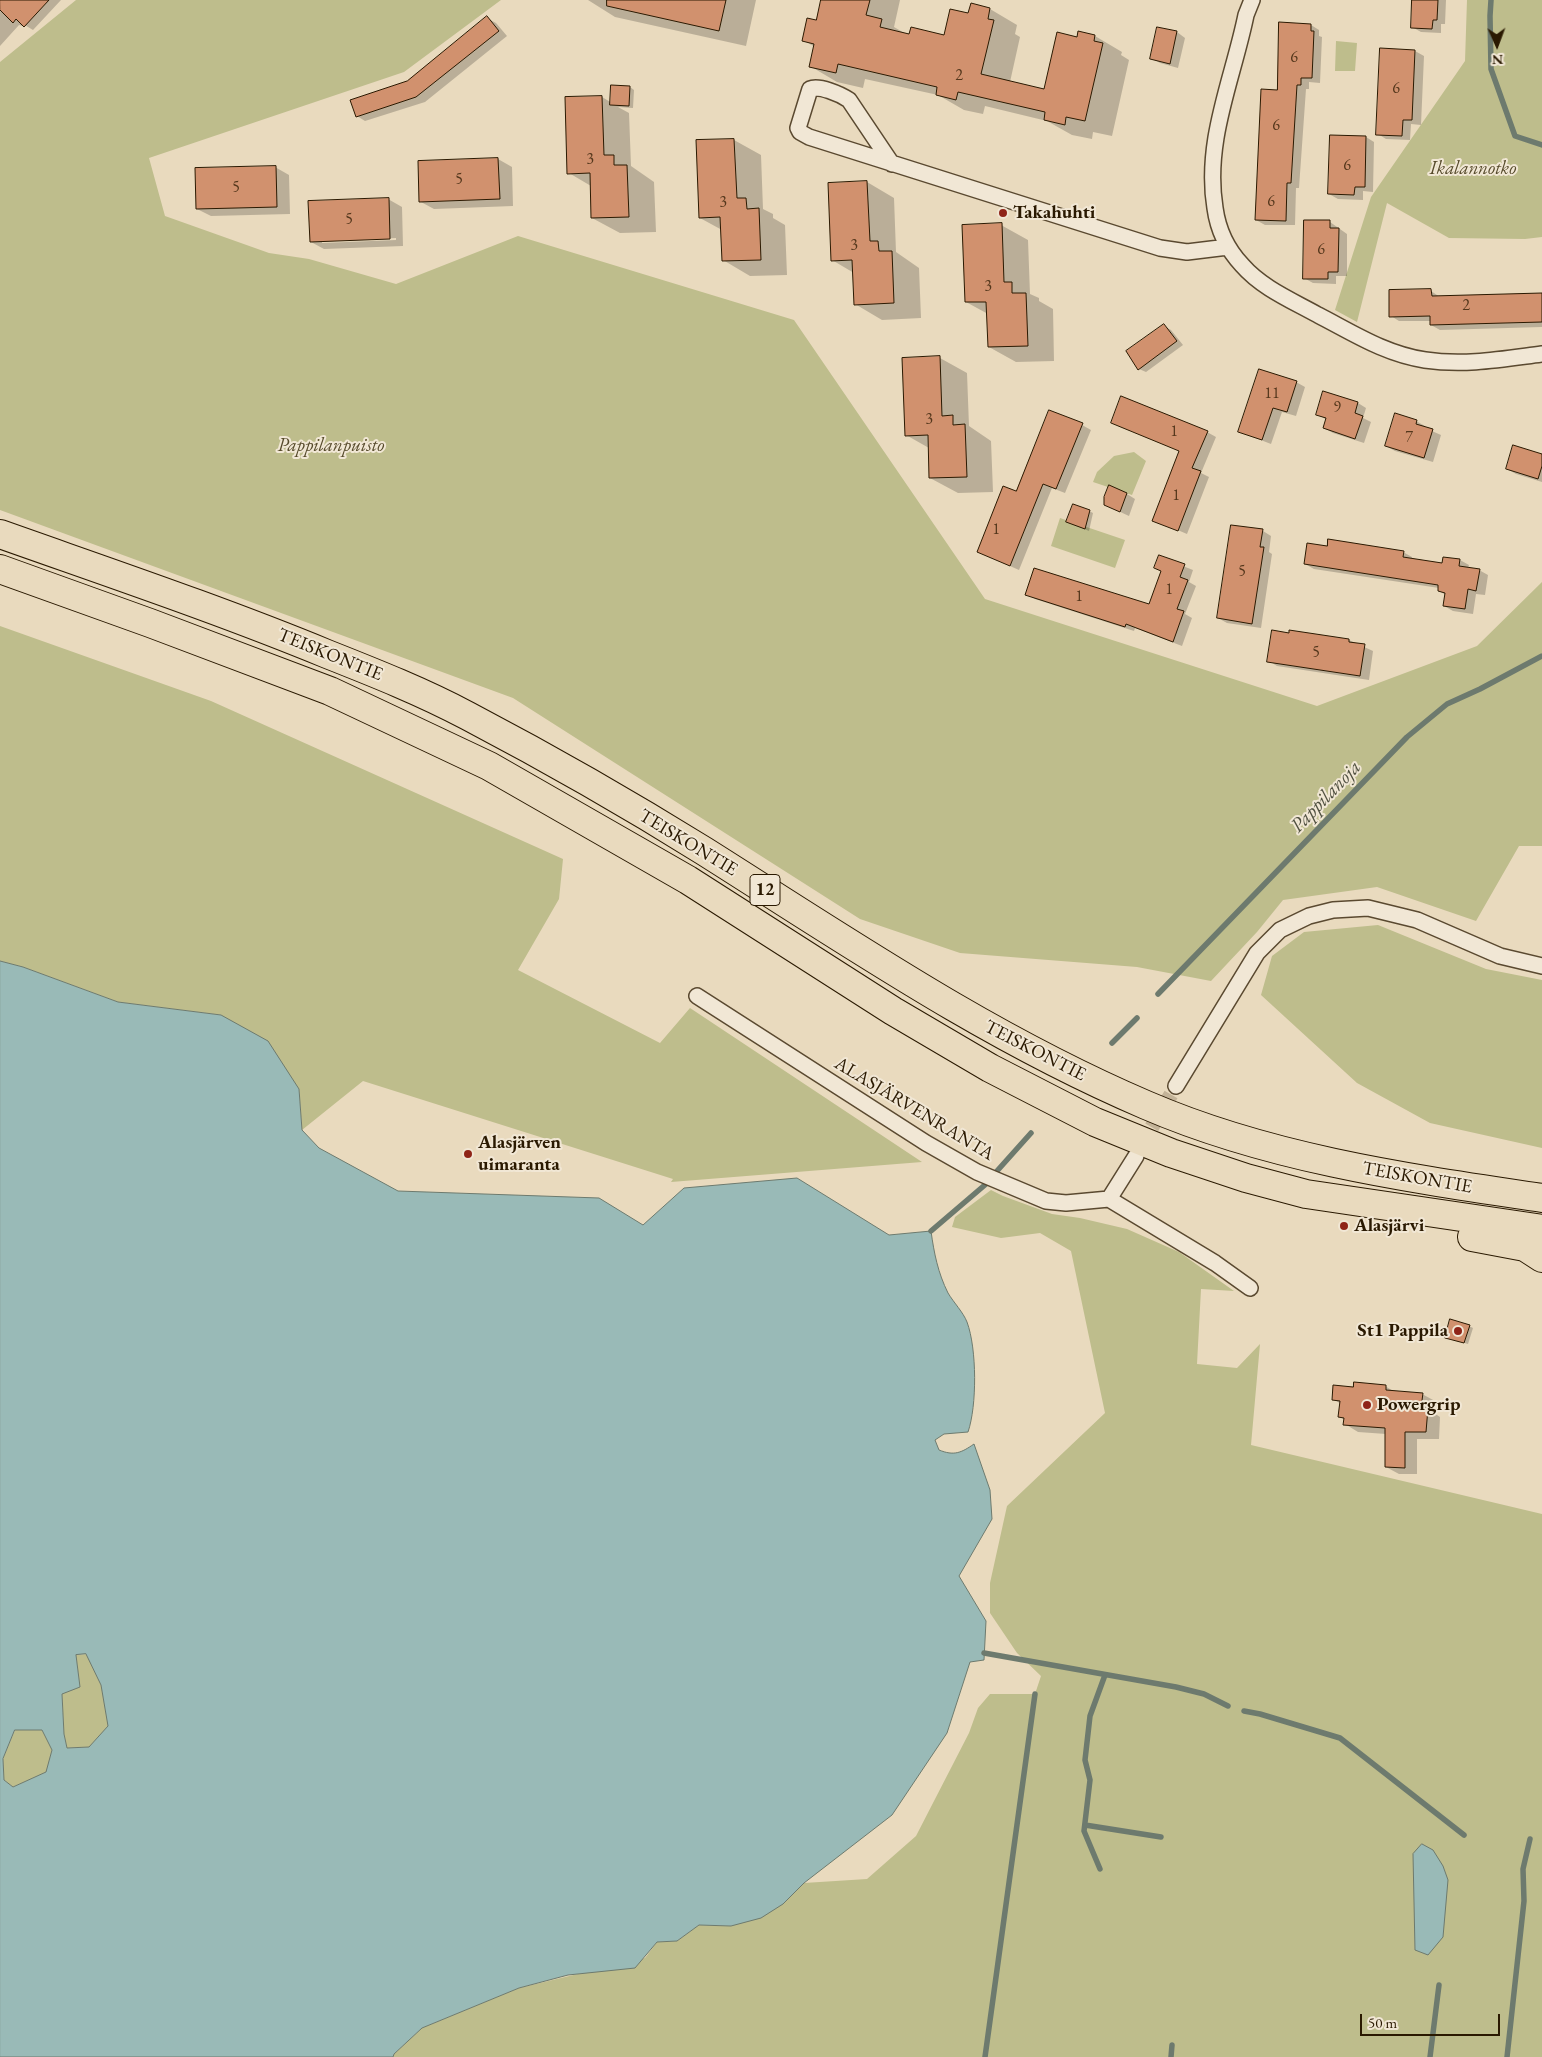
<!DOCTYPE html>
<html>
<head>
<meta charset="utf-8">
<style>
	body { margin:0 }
	#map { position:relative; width:1542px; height:2057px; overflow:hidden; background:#e9dabe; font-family:"EB Garamond",serif }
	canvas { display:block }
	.north { position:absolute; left:1472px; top:20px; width:50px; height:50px; -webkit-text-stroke:4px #f1e7d5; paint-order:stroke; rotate:178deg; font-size:14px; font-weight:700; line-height:20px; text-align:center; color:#2a1901 }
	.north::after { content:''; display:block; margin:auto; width:18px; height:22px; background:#2a1901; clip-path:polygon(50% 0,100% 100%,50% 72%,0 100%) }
	.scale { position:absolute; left:1360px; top:2014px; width:140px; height:22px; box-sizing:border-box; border:2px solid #2a1901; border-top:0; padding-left:6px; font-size:15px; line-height:18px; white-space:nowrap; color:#2a1901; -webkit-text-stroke:4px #f1e7d5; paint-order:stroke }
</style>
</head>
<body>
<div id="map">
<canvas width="1542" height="2057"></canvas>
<div class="north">N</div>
<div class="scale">50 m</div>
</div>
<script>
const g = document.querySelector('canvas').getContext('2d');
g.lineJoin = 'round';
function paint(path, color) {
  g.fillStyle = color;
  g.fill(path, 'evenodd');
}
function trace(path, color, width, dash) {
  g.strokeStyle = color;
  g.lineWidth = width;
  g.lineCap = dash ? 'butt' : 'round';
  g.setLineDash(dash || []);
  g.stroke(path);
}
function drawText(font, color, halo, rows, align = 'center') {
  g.font = font + ' "EB Garamond",serif';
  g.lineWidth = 4;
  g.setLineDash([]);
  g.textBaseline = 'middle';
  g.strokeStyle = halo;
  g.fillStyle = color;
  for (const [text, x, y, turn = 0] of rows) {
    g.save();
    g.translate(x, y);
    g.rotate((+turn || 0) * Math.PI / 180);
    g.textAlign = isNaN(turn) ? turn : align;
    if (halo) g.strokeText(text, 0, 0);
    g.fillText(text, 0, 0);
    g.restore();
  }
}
paint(new Path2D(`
	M76 0H501L404 72 149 158 165 216 269 253 309 259 396 284 518 236 794 320 985 599 1317 706 1477 646 1542 582V846H1519L1476 921 1377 887 1283 900 1257 932 1211 981 1137 967 960 953 860 919 513 698 0 510V62Z
	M1467 0H1542V237L1525 239 1449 238 1387 203 1357 322 1335 310 1371 197 1465 61Z
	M1336 41 1357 43 1355 71H1335Z
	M1134 452 1146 461 1132 495 1093 482 1097 472 1114 456Z
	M1060 518 1125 540 1115 568 1051 546Z
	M0 626 211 701 563 859 559 899 518 970 660 1043 690 1008 922 1162 671 1182 673 1179 363 1081 302 1130 299 1089 221 1015 118 1002 23 967 0 961Z
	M1378 925 1486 969 1542 980V1148L1430 1123 1357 1083 1261 995 1272 956 1304 932Z
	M991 1190 1003 1196 1052 1214 1080 1218 1127 1229 1179 1252 1234 1291 1201 1289 1197 1364 1237 1368 1260 1344 1251 1445 1542 1514V2057H393L394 2054 422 2028 519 1988 645 1958 657 1942 677 1941 699 1925 731 1926 784 1902 804 1883 867 1879 916 1836 969 1733 978 1708 990 1694H1035L1041 1676 1017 1653 990 1613V1583L1007 1506 1105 1413 1071 1251 1040 1233 1001 1238 952 1227 955 1217Z
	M87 1654 101 1685 109 1726 89 1747 67 1748 64 1734 62 1693 80 1687 76 1655Z
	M15 1730H42L52 1750 47 1772 13 1787 4 1780 3 1759Z`), '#bebd8c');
const water = new Path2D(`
	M0 961 23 967 118 1002 221 1015 268 1041 299 1089 302 1130 319 1148 398 1191 599 1198 643 1225 684 1188 797 1178 889 1235 931 1231C934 1253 938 1273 948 1293 954 1303 963 1312 967 1322 977 1349 977 1406 968 1432L944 1434 935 1440 939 1450C954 1456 961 1453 974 1444L990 1490 992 1519 959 1576 986 1621 984 1660 970 1662 947 1733 892 1815 804 1883 783 1904 761 1918 731 1926 699 1925 677 1941 657 1942 635 1968 568 1975 519 1988 422 2028 394 2054 393 2057H0ZM86 1654 101 1685 108 1726 89 1747 67 1748 64 1734 62 1694 80 1687 76 1655ZM15 1730H42L52 1750 46 1772 13 1787 4 1780 3 1759Z
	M1422 1844 1433 1850 1443 1866 1448 1880 1443 1937 1428 1955 1415 1950 1413 1854Z`);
paint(water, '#99bab7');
trace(water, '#6d7a6e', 1);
paint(new Path2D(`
	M14 0H61L33 30 23 24 22 26 19 25 0 46V12L6 2Z
	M588 0H756L746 46 615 17Z
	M822 0H900L894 27 906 34 945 37 969 15 990 9 1017 25 1015 34 1020 37 1010 82 1045 90 1078 38 1079 33 1095 36 1122 52 1121 55 1129 60 1112 136 1093 132 1092 139 1072 135 1047 121 985 106 983 114 964 110 938 95 865 79 863 88 837 82 810 66 815 47 803 40 817 21Z
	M1413 0H1446L1445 24H1441V33L1421 32 1412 27Z
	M487 18 496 23 507 36 425 102 365 121 357 116 408 82Z
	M1311 25 1319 30V36L1322 37 1320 83 1309 82V89H1306L1299 188H1296L1295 225H1265L1256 220 1278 91Z
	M1177 32 1185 38 1178 68 1160 63 1151 58Z
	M1415 51 1424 56 1421 125 1411 124 1410 140 1386 139 1378 134Z
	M630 87 634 90 633 108 618 107 629 113 631 166 654 182 656 232 620 233 592 218 591 186 569 173 602 97 612 103Z
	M1366 137 1374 142 1373 192 1363 191V200L1338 199 1329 194Z
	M734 140 761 155 763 209 773 214V218L785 225 787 275 750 276 723 260 722 230 700 218Z
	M498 159 512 167 513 206 434 209 421 202 419 162Z
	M275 167 289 175 290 214 211 216 197 209Z
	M867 182 894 198 896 252 919 268 921 318 882 320 855 304 854 273 832 260Z
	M388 199 402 207 403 246 324 249 311 242ZM396 238V240L322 243V241Z
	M1305 221 1330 222 1347 234V276H1336V284L1313 283 1304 278Z
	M1001 225 1028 240 1030 294 1039 298V301L1053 309 1054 361 1016 362 989 347 988 314 966 302Z
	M1431 291 1440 297 1542 295V327L1440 330 1431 325V321H1399L1391 316Z
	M1164 326 1171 330 1183 345 1146 372 1139 369Z
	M940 358 967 373 969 426 991 441 993 492 958 493 930 478 929 448 906 435Z
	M1296 382 1305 387 1296 416 1282 412 1271 444 1240 432Z
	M1324 393 1358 403 1366 408 1363 418 1371 422 1364 443 1333 433 1324 428 1327 420 1317 414Z
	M1416 421 1425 426V428L1441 435 1433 462 1395 451 1386 446Z
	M1113 422 1207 432 1216 437 1201 473 1209 477 1187 534 1154 520 1180 451Z
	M1082 425 1091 430 1065 493 1052 488 1019 570 978 552 1016 493Z
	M1542 455V482L1516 474 1507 469Z
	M1127 494 1135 499 1129 516 1105 505Z
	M1089 511 1093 513 1089 531 1067 522Z
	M1263 531 1271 536 1269 552 1272 554 1261 628 1227 623 1218 618Z
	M1328 547 1403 552 1412 557V560L1443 565 1444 558 1460 560 1469 565 1468 568 1479 570 1488 575 1485 595 1476 594 1473 614 1453 611 1444 606 1446 595 1439 591V588L1314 569 1305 564Z
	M1160 557 1193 570 1189 582 1196 586 1185 614 1192 618 1182 646 1135 628 1134 631 1035 599 1027 594 1149 606 1162 572Z
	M1349 640 1373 651 1369 680 1277 666 1269 661Z
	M1469 1326 1473 1328 1468 1344 1450 1339Z
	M1385 1386 1395 1392 1422 1394 1435 1401 1434 1413 1440 1417 1439 1439H1417V1474H1399L1386 1467V1434L1358 1432 1345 1424V1420L1340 1417 1341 1404 1333 1399 1354 1388Z`), '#0003');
trace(new Path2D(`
	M1491 0 1490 16 1491 69 1515 136 1542 145
	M1158 994 1407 737 1447 704 1480 689 1542 656
	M1112 1043 1137 1018
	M997 1171 1031 1133
	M931 1231 986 1184
	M984 1653 1176 1687 1204 1694 1228 1706
	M1244 1711 1260 1714 1340 1738 1464 1835
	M1085 1825 1161 1837
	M1100 1869 1084 1831 1090 1780 1085 1760 1090 1716 1105 1675
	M985 2057 1035 1694
	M1171 2057 1172 2045
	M1430 2057 1439 1985
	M1507 2057 1524 1901 1523 1869 1530 1839`), '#6d7a6e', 5.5);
const building = new Path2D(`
	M0 0H49L24 27 16 19 13 23 0 10Z
	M607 0H726L719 31 607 6Z
	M821 0H870L866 15 882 19 880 27 909 34 911 27 944 35 950 9 968 13 971 3 990 8 988 19 994 20 981 74 1044 89 1057 32 1077 37 1078 31 1095 35 1094 41 1103 43 1085 121 1066 117 1065 125 1044 120 1045 112 958 92 956 100 936 95 937 87 838 64 836 73 809 67 814 44 802 41 807 18 816 20Z
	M1412 0H1438L1437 20H1433L1432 29 1411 28Z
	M487 16 499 31 416 97 356 117 350 100 407 81Z
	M1279 22 1311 24V31H1314L1312 78H1301V85H1297L1291 183H1287L1286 221 1255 220 1261 89 1277 90Z
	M1157 27 1177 31 1170 64 1150 59Z
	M1380 48 1415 50 1412 120H1403L1402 136 1376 135Z
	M611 85 630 86 629 106 610 105Z
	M602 96 604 155H614V165H627L629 217 591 218 590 173 567 174 565 97Z
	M1330 135 1366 136 1365 187H1355L1354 195 1328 194Z
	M734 139 737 198H746L747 209 759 208 761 260 722 261 720 217 699 218 696 140Z
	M498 158 500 199 419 202 418 161Z
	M276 166 277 207 196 209 195 168Z
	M867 181 870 241H878L879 251H892L894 303 854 305 852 260 831 261 828 183Z
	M389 198 390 239 310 242 308 201Z
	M1304 220H1330V228H1339L1338 272H1328V279H1303Z
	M1002 223 1004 282H1012V293H1026L1028 346 988 347 986 302H965L962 225Z
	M1431 289 1432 296 1542 293V322L1430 325V316L1389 317V290Z
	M1164 324 1177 341 1138 370 1126 351Z
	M940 356 942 416 953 415V425L965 424 967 477 929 478 928 435 905 436 902 358Z
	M1259 369 1297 381 1287 412 1273 408 1262 440 1238 432Z
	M1323 391 1358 402 1355 413 1363 416 1355 439 1323 428 1326 418 1316 415Z
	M1121 396 1208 431 1192 468 1201 471 1178 531 1152 521 1179 451 1111 423Z
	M1049 410 1083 423 1056 489 1043 484 1010 566 977 552 1003 486 1016 491Z
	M1395 413 1417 420 1416 424 1433 429 1424 458 1385 446Z
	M1513 445 1542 454V466L1538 479 1506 469Z
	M1109 485 1127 493 1120 512 1104 505V497Z
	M1073 504 1090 510 1085 529 1066 522Z
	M1231 525 1263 529 1260 547H1264L1252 624 1217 618Z
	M1328 539 1404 551 1403 557 1442 563 1443 557 1460 559 1459 566 1480 569 1476 591 1468 589 1465 609 1443 606 1445 593 1438 591V585L1304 564 1307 543 1327 546Z
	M1159 555 1185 564 1180 577 1188 580 1177 609 1184 611 1173 642 1126 624 1125 627 1025 595 1034 568 1149 604 1161 571 1154 568Z
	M1272 630 1289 633V630L1349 639V642L1365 644 1360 676 1267 662Z
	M1450 1319 1470 1325 1464 1343 1445 1338Z
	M1354 1382 1386 1385V1390L1423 1393 1421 1408H1428L1426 1432H1405V1468L1385 1467V1428L1343 1425 1344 1418 1338 1417 1340 1401 1332 1400 1333 1385 1353 1387Z`);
paint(building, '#d1916e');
trace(building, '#2a1901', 1);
trace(new Path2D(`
	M1140 1147 1176 1086`), '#c3b398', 15, [15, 8]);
const street = new Path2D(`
	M1252 0 1246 15C1233 79 1204 141 1215 208 1218 230 1227 249 1242 265 1262 288 1291 300 1318 315 1353 333 1385 354 1425 360 1465 366 1503 359 1542 354
	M892 164 849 100C840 94 819 85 810 89L798 128 800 132 809 137 1160 248 1187 252 1228 247
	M697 996 926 1143 977 1172 1046 1201 1066 1203 1109 1199 1136 1156
	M1176 1086 1257 953 1280 930 1309 916 1333 910 1368 908 1417 920 1500 956 1542 966
	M1109 1199 1215 1263 1250 1288`);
const highway = new Path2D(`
	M0 534C110 573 220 610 327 654 375 673 423 692 468 716 548 758 627 803 704 851 848 942 989 1038 1146 1105 1271 1159 1408 1178 1542 1198
	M0 569 150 623 330 691 489 766 688 880 893 1011 990 1068 1095 1122 1171 1153 1246 1178 1306 1194 1542 1229
	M1472 1237 1525 1247 1542 1258`);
trace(street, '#5a4930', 18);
trace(highway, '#2a1901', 30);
trace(street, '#f1e7d5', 15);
trace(highway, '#e9dabe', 28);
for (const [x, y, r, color] of [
	[1003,213,5,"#8f2418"],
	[468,1154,5,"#8f2418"],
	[1344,1226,5,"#8f2418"],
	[1458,1331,5,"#8f2418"],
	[1367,1405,5,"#8f2418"]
]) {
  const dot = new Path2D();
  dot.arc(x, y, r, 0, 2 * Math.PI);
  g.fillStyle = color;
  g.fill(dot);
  trace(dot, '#f1e7d5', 2);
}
drawText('16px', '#54371c', null, [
	["6",1294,58],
	["2",959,76],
	["6",1396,89],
	["6",1276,126],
	["3",590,160],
	["6",1347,166],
	["5",459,180],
	["5",236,188],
	["6",1271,202],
	["3",723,203],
	["5",349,220],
	["3",854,246],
	["6",1321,250],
	["3",988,287],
	["2",1466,306],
	["11",1272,394],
	["9",1337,408],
	["3",929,420],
	["1",1174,432],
	["7",1409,438],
	["1",1176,496],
	["1",996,530],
	["5",1242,572],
	["1",1169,590],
	["1",1079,597],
	["5",1316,653]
]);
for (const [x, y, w] of [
	[765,890,30]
]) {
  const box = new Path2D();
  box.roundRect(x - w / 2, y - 15.5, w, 31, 4);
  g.fillStyle = '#f1e7d5';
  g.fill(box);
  trace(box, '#2a1901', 1);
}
drawText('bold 18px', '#2a1901', null, [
	["12",765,890]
]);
drawText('italic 19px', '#564a2b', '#f1e7d5', [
	["Ikalannotko",1473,169],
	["Pappilanpuisto",331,446]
]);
drawText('bold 19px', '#2a1901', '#f1e7d5', [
	["Takahuhti",1013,213],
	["Alasjärven",478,1143],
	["uimaranta",478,1165],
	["Alasjärvi",1354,1226],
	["St1 Pappila",1448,1331,"right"],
	["Powergrip",1377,1405]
], 'left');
drawText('19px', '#2a1901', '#f1e7d5', [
	["TEISKONTIE",330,655,22],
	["TEISKONTIE",688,843,31],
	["TEISKONTIE",1035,1051,27],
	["ALASJÄRVENRANTA",914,1109,31],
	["TEISKONTIE",1417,1178,10]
]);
drawText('italic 20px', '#515141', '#f1e7d5', [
	["Pappilanoja",1326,797,-46]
]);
</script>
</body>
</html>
